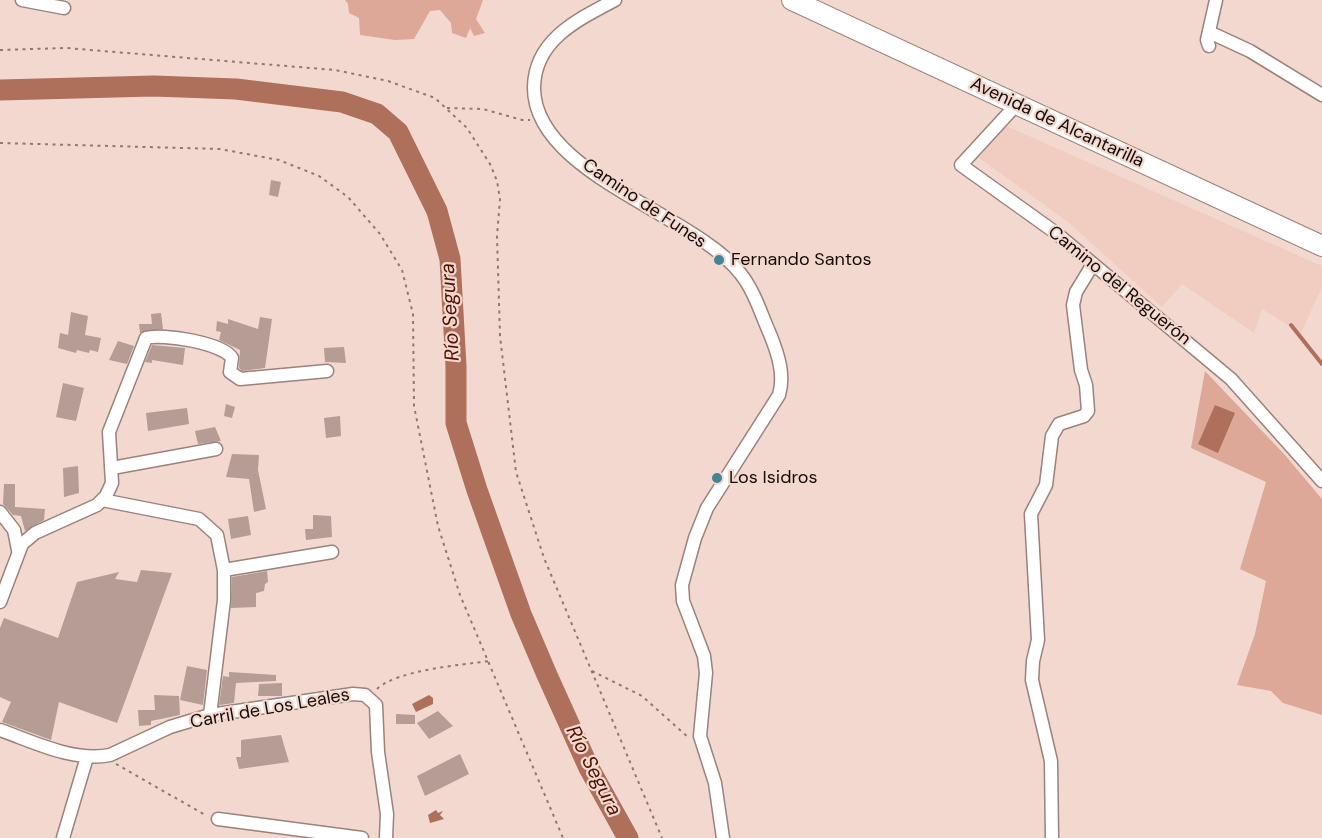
<!DOCTYPE html>
<html>
<head>
<meta charset="utf-8">
<style>
	body { margin:0 }
	canvas { display:block; background:#f3d8cf }
</style>
</head>
<body>
<canvas width="1322" height="838"></canvas>
<script>
const g = document.querySelector('canvas').getContext('2d');
g.lineJoin = 'round';
function paint(path, color) {
  g.fillStyle = color;
  g.fill(path, 'evenodd');
}
function trace(path, color, width, dash) {
  g.strokeStyle = color;
  g.lineWidth = width;
  g.lineCap = dash ? 'butt' : 'round';
  g.setLineDash(dash || []);
  g.stroke(path);
}
function drawText(font, color, halo, rows, align = 'center') {
  g.font = font + ' "DM Sans",sans-serif';
  g.lineWidth = 4.5;
  g.setLineDash([]);
  g.textBaseline = 'middle';
  g.strokeStyle = halo;
  g.fillStyle = color;
  for (const [text, x, y, turn = 0] of rows) {
    g.save();
    g.translate(x, y);
    g.rotate((+turn || 0) * Math.PI / 180);
    g.textAlign = isNaN(turn) ? turn : align;
    if (halo) g.strokeText(text, 0, 0);
    g.fillText(text, 0, 0);
    g.restore();
  }
}
paint(new Path2D(`
	M1004 125 1322 266V287L1301 333 1262 309 1254 333 1182 284 1162 307 1067 221 979 158Z`), '#f0ccc1');
paint(new Path2D(`
	M345 0H483L476 19 485 33 474 36 470 28 466 38 452 33 451 23 440 10 430 11 414 39 395 40 360 35 359 18 349 13 348 4Z
	M1205 371 1284 454 1322 499V715L1283 703 1271 691 1237 685 1255 634 1266 581 1240 569 1266 482 1191 448Z`), '#dda897');
paint(new Path2D(`
	M1215 405 1235 413 1218 453 1198 444Z
	M429 695 433 698V704L416 712 412 704Z
	M436 810 438 813 443 811 440 815 444 819 430 823 428 815Z`), '#ae6f5b');
trace(new Path2D(`
	M1291 325 1322 364`), '#ae6f5b', 4);
trace(new Path2D(`
	M0 90 154 86 236 89 342 102 377 114 398 132 437 211 450 259 456 366V423L477 490 521 614 547 675 589 768 628 838`), '#ae6f5b', 21);
paint(new Path2D(`
	M271 180 281 182 278 197 269 195Z
	M71 312 88 316 85 335 101 338 98 352 90 350 89 353 77 350 76 353 58 348 60 333 68 335Z
	M161 313 163 329 140 333 139 324H152L151 314Z
	M260 317 272 319 265 368 242 371 239 368 240 350 219 340 221 332 216 331 217 321 228 324V319L258 329Z
	M118 341 134 346 127 364 109 360Z
	M152 345 185 348 183 365 152 360V363L145 362Z
	M344 347 346 363 325 362 324 348Z
	M63 383 84 388 76 421 56 417Z
	M226 404 235 407 232 418 224 416Z
	M187 408 189 424 148 431 146 413Z
	M340 416 341 436 326 438 324 418Z
	M215 427 221 441 198 444 195 431Z
	M232 454 259 455 258 470 266 509 254 512 249 479 226 477Z
	M78 466 79 493 64 497 63 468Z
	M4 484H15V507L45 509 44 520 25 531 21 516 13 515 3 504Z
	M313 515 331 516 332 537 306 540 305 529H313Z
	M248 516 251 535 231 539 228 519Z
	M141 570 172 573 117 723 59 702 51 740 2 722 11 702 0 697V628L4 618 58 638 77 582 119 572 115 579 137 582Z
	M267 571 268 582 265 584 264 591 256 593V607L231 608 232 577Z
	M187 666 207 670 203 705 180 700Z
	M229 672 276 675V681L236 683 234 703 219 705 223 676 229 677Z
	M282 683V696H258L259 684Z
	M154 695 179 696 180 715 151 721V725L139 726 138 710H155Z
	M438 711 453 726 429 739 417 723Z
	M396 714 415 715V724H396Z
	M281 735 289 762 239 769 236 757H241V740Z
	M460 754 469 774 425 796 417 776Z`), '#b59c94');
const minor = new Path2D(`
	M22 0 64 8
	M615 0C577 20 535 40 534 87 533 173 694 214 740 273 754 290 761 314 770 334 778 354 785 375 779 395L707 508 695 538 682 585 683 601 704 656 706 673 700 736 715 783 723 838
	M1209 32 1250 51 1322 95
	M1209 46 1207 40 1216 0
	M1017 104 961 165 1056 233 1231 379 1322 481
	M112 468 216 449
	M102 500 199 519 217 535 224 570
	M0 512 14 530 18 550
	M0 602 22 544 35 533 97 505 106 496 112 483 109 432 146 338C162 333 223 343 232 358L230 372 240 379 327 371
	M210 715 224 600V570L332 552
	M0 730C34 742 73 762 110 755L170 727 210 715 353 694 365 695 376 705 378 752 387 814 386 838
	M218 819 362 838
	M63 838 87 757
	M1052 838 1051 761 1032 680 1033 661 1038 640 1031 514 1046 485 1052 436 1059 424 1084 416 1088 411 1086 385 1081 370 1073 305 1076 292 1093 264`);
const primary = new Path2D(`
	M792 0 1322 246`);
trace(minor, '#9b827a', 15);
trace(primary, '#9b827a', 22);
trace(new Path2D(`
	M0 50 66 48 335 70 388 81 435 98 467 128 490 164 497 181 500 199 497 236 500 336 516 472 544 558 662 838
	M447 108 483 109 522 120H530
	M0 143 220 149 279 160 319 176 348 197 380 234 402 270 413 314 414 406 438 526 460 595 563 838
	M592 671 642 696 689 738
	M377 689C397 670 461 665 489 661
	M116 764 207 816`), '#8b7973', 2, [3, 4.5]);
trace(minor, '#fff', 12);
trace(primary, '#fff', 20);
for (const [x, y, r, color] of [
	[719,260,6,"#438496"],
	[717,478,6,"#438496"]
]) {
  const dot = new Path2D();
  dot.arc(x, y, r, 0, 2 * Math.PI);
  g.fillStyle = color;
  g.fill(dot);
  trace(dot, '#f3d8cf', 2);
}
drawText('18px', '#140b09', '#f3d8cf', [
	["Avenida de Alcantarilla",1057,123,25],
	["Camino de Funes",644,204,34],
	["Camino del Reguerón",1119,286,39],
	["Carril de Los Leales",270,709,-10]
]);
drawText('18px', '#140b09', '#f3d8cf', [
	["Fernando Santos",731,260],
	["Los Isidros",729,478]
], 'left');
drawText('italic 20px', '#4d1200', '#f3d8cf', [
	["Río Segura",451,312,-93],
	["Río Segura",593,771,63]
]);
</script>
</body>
</html>
